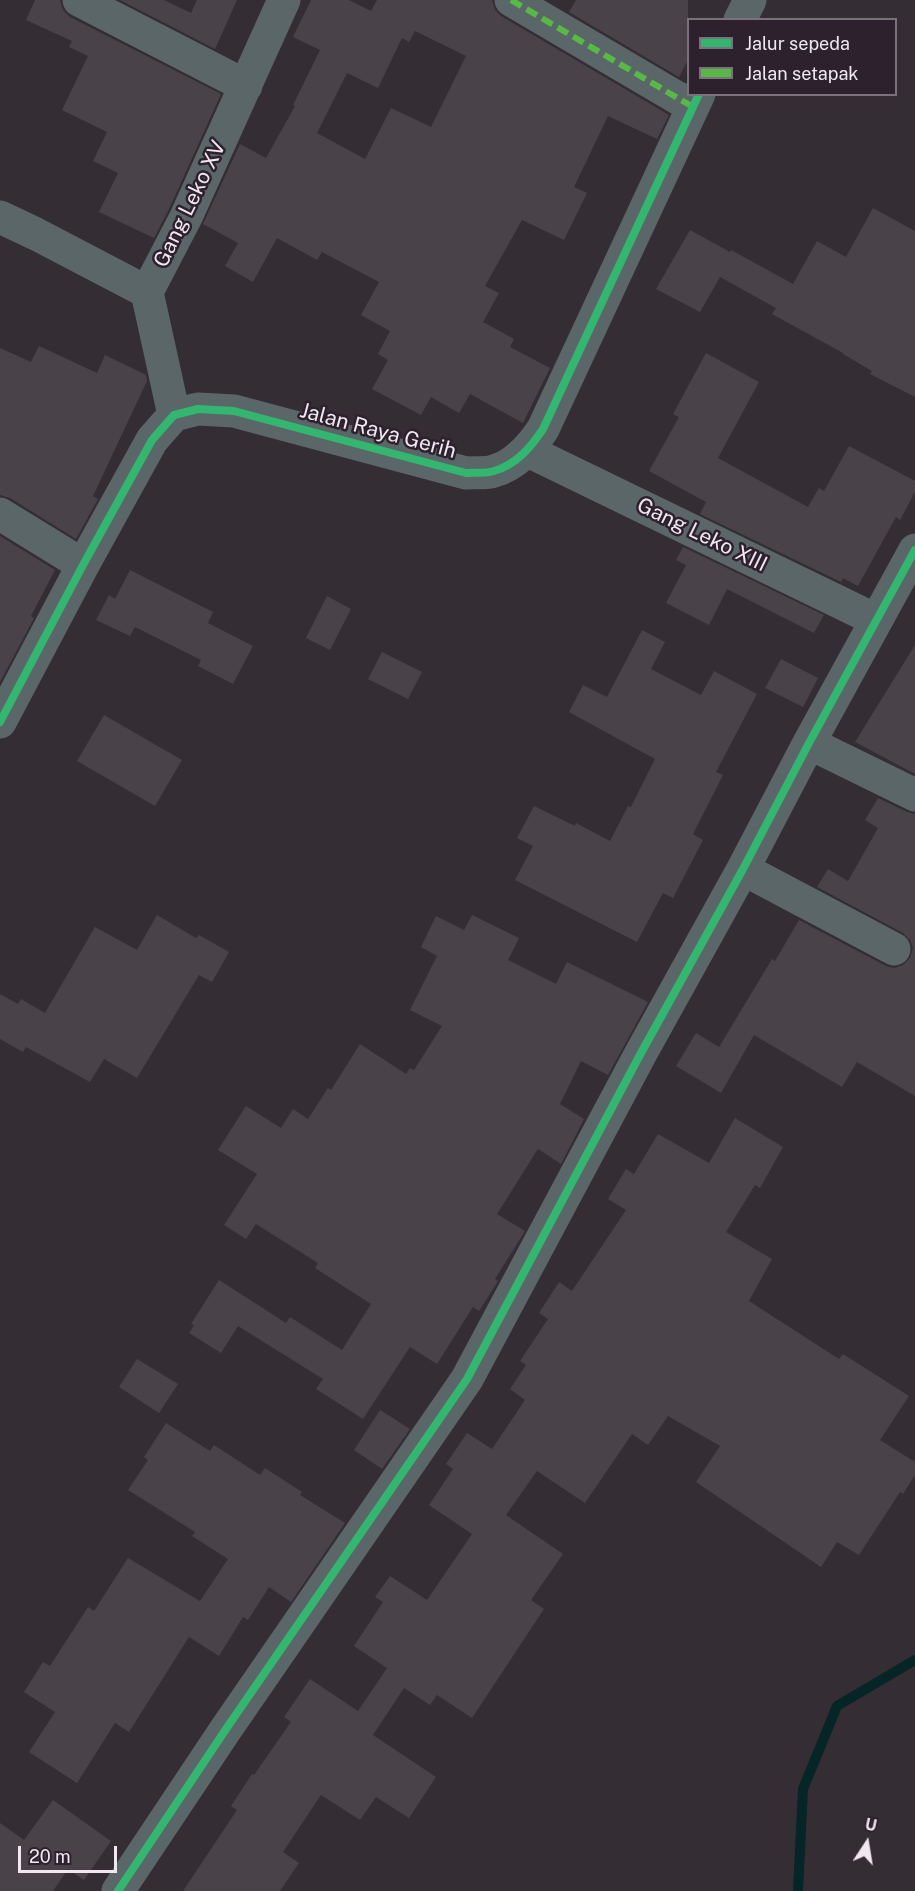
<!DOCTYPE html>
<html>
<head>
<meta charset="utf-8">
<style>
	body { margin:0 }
	#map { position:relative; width:915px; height:1891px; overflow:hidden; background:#342e34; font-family:"Public Sans",sans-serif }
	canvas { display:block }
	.legend { position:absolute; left:687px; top:18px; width:210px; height:78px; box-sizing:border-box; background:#2d212d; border:2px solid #7b707b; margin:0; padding:8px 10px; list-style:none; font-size:18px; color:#f0e7f0 }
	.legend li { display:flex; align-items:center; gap:12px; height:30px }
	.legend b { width:30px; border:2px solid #7b707b }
	.north { position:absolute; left:837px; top:1813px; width:60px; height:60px; -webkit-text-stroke:4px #2d212d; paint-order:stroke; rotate:12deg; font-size:16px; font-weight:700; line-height:24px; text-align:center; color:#f0e7f0 }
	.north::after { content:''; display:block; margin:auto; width:21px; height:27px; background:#f0e7f0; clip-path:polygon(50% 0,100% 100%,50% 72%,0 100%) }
	.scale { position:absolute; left:18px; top:1846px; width:99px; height:27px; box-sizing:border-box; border:3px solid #f0e7f0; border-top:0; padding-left:8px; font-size:18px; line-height:21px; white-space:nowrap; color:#f0e7f0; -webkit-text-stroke:4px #2d212d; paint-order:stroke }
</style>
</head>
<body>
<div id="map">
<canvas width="915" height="1891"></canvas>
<ul class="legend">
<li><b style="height:8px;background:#33b770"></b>Jalur sepeda</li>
<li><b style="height:8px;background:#58b947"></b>Jalan setapak</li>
</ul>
<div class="north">U</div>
<div class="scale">20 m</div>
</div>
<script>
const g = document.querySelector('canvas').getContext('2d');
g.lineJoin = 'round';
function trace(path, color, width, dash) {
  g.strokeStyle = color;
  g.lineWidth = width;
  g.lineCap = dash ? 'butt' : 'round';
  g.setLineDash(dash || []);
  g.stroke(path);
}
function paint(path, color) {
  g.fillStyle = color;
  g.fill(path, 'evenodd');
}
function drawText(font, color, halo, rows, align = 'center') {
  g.font = font + ' "Public Sans",sans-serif';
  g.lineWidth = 5;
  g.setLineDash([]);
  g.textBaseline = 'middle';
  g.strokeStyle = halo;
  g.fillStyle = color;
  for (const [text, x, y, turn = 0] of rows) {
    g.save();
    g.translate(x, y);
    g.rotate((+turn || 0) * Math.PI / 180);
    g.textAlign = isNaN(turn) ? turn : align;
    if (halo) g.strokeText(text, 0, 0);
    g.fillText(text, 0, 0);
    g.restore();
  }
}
trace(new Path2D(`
	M798 1891 803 1789 837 1706 915 1660`), '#052526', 10);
paint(new Path2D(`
	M35 0H60L63 10 70 17 221 94 169 209 154 238 99 212 118 173 93 161 107 132 62 110 88 56 69 47 72 41 26 20Z
	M120 0H164L191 13 197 0H237L215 49Z
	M311 0H349L371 11 377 0H492L495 10 501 16 669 115 657 139 608 116 574 187 587 193 564 240 522 220 485 286 499 293 483 322 514 339 510 347 550 368 523 423 470 394 459 413 431 397 421 415 372 389 388 360 378 354 390 331 361 315 379 282 322 252 317 260 277 238 253 282 225 266 238 243 203 224 240 144 266 158 295 106 293 105 320 50 293 37ZM415 31 466 56 431 127 391 108 365 159 317 133 347 73 378 88 402 38 409 42Z
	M576 0H688V60L679 77 569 12Z
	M873 208 915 231V397L870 374 872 371 843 354V353L772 314 776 308 720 277 700 312 656 289 690 230 730 252 731 250 793 284 817 241 846 257Z
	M39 346 97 373 105 355 146 375 147 381 93 496 98 499 76 539 10 498 0 495V348L31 362Z
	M706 353 759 382 718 458 808 507 819 488 824 491 849 446 915 481V492L900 520 896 517 858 586 843 578 841 582 700 514 706 502 649 471 679 417 673 414Z
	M0 536 55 570 31 616 34 618 0 682Z
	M683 547 824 615 814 633 727 589 709 625 666 603 686 565 676 560Z
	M130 570 213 612 208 623 253 646 233 684 198 666 201 660 135 627 130 636 96 620 109 595 115 599Z
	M327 596 351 609 330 650 306 638Z
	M642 630 665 642 651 669 701 695 714 671 757 694 716 772 723 775 693 834 703 840 673 898 663 893 637 942 515 880 533 846 517 838 534 806 575 826 576 823 610 841 628 806 631 807 655 759 569 712 583 685 607 697Z
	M915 645V774L855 742Z
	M382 652 422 672 408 699 368 679Z
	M781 659 818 678 803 707 765 688Z
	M104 715 182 760 155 806 77 761Z
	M878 798 907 812 915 814V1096L857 1062 842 1087 754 1035 721 1093 676 1066 696 1033 719 1047 772 959 775 961 799 920 886 966 894 968 903 965 910 958 913 948 910 940 903 933 817 887 828 869 848 881 878 828 865 820Z
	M157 915 196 938 199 935 229 952 212 982 199 975 137 1078 104 1059 90 1082 26 1047 23 1052 0 1039V994L18 1004 21 999 45 1013 95 927 137 950Z
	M472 915 519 938 508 960 556 984 567 962 648 1002 608 1075 581 1061 560 1104 584 1119 561 1164 538 1149 497 1214 525 1231 495 1279 498 1281 479 1311 473 1307 437 1364 410 1347 363 1419 316 1389 323 1379 238 1326 221 1353 189 1333 194 1325 191 1324 219 1280 286 1323 290 1317 342 1350 371 1304 315 1268 318 1263 256 1224 246 1239 224 1225 257 1174 218 1150 246 1106 281 1128 293 1109 308 1119 328 1088 331 1090 360 1044 406 1074 410 1068 414 1070 442 1026 410 1010 437 956 421 947 436 916 464 930Z
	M735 1118 783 1147 760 1188 755 1185 726 1232 772 1259 749 1301 839 1359 843 1354 909 1396 880 1440 915 1462V1475L903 1494 900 1492 859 1555 837 1542 821 1567 696 1482 720 1446 668 1416 648 1445 632 1434 585 1503 537 1471 506 1515 563 1554 531 1600 544 1609 472 1718 437 1695 430 1705 404 1688 373 1735 436 1777 409 1818 376 1797 360 1820 321 1795 283 1852 299 1863 280 1891H183L237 1810 231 1806 252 1774 254 1775 291 1722 284 1717 310 1679 358 1711 387 1668 354 1646 383 1602 375 1597 390 1576 427 1600 472 1534 429 1505 453 1469 446 1464 467 1433 492 1449 525 1400 510 1389 526 1365 520 1361 548 1319 539 1313 559 1282 572 1291 626 1210 608 1199 626 1169 634 1174 658 1134 709 1163Z
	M137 1359 178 1384 159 1413 119 1387Z
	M380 1410 410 1429 382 1469 354 1450Z
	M166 1423 210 1451 214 1445 260 1475 265 1468 302 1492 300 1495 345 1523 291 1602 269 1587 248 1620 243 1617 219 1656 189 1637 129 1732 115 1723 77 1783 29 1752 55 1712 24 1692 43 1662 50 1666 88 1607 94 1611 128 1558 200 1601 228 1559 192 1536 195 1532 128 1490 148 1460 144 1457Z
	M53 1800 111 1841 84 1880 68 1869 53 1891H0V1823L24 1840Z`), '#494349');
trace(new Path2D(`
	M79 0 246 86
	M511 0 693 107
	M740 20 750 0
	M0 217 36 234 147 292
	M174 415 147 292 186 217 284 0
	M528 451 876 620
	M0 514 83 565
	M0 722 83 565 152 440 174 415 198 409 234 411 466 473C475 472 485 474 494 471 516 465 531 447 543 429L699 94
	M809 743 915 795
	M743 869 894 949
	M118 1891 226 1729 467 1379 641 1053 743 869 809 743 915 550`), '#5a6667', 33);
trace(new Path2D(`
	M511 0 693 107`), '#58b947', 6, [12, 6]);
trace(new Path2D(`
	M0 722 83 565 152 440 174 415 198 409 234 411 466 473C475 472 485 474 494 471 516 465 531 447 543 429L699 94
	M118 1891 226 1729 467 1379 641 1053 743 869 809 743 915 550`), '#33b770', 8);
drawText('21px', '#f0e7f0', '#2d212d', [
	["Gang Leko XV",190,204,-64],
	["Jalan Raya Gerih",378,431,15],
	["Gang Leko XIII",702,535,26]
]);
</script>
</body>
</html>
